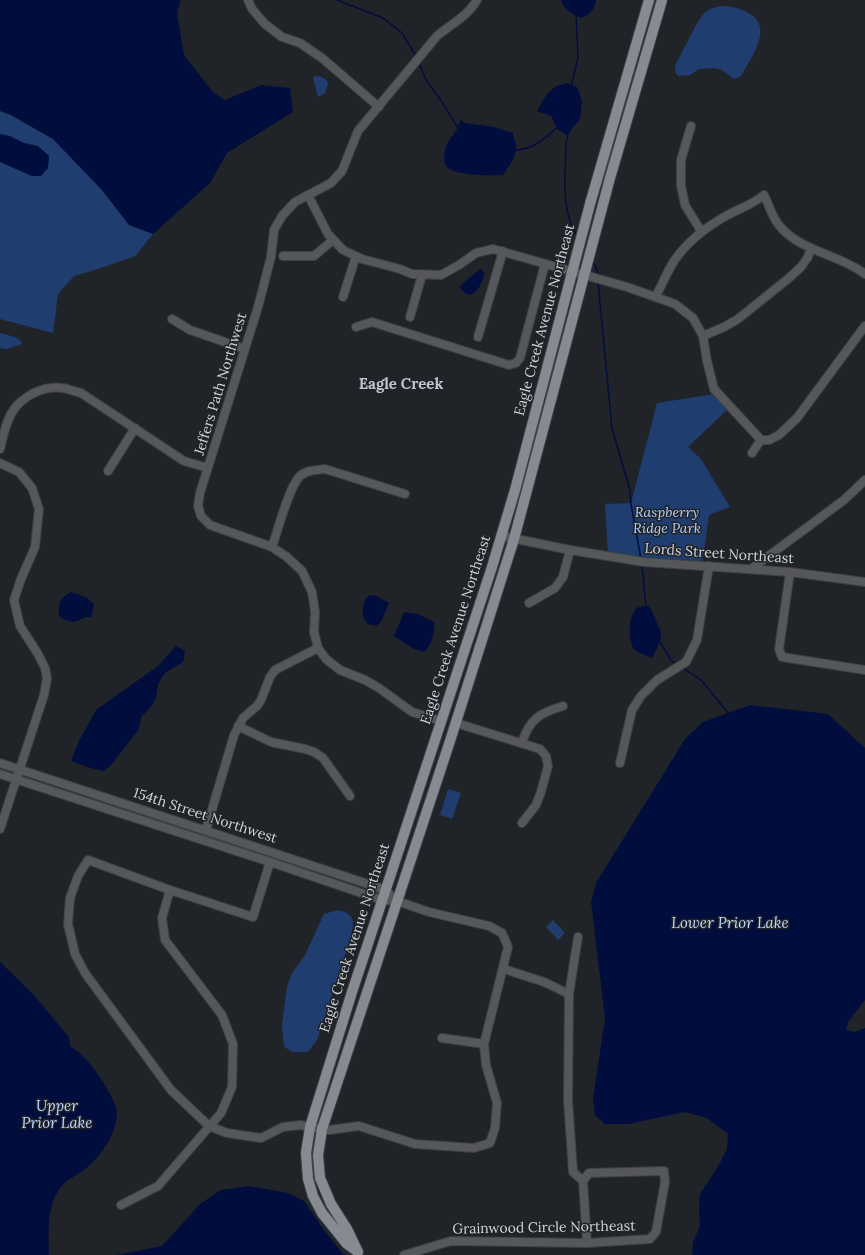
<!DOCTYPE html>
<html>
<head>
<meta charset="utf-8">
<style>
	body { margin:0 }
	canvas { display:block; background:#202328 }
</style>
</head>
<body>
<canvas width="865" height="1255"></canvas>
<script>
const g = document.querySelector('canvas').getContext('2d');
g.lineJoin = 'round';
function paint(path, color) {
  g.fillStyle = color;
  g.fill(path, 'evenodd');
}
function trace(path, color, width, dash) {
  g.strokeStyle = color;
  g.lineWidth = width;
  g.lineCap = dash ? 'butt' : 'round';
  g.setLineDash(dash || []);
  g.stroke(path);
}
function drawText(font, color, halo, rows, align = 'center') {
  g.font = font + ' Lora,serif';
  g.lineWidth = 3;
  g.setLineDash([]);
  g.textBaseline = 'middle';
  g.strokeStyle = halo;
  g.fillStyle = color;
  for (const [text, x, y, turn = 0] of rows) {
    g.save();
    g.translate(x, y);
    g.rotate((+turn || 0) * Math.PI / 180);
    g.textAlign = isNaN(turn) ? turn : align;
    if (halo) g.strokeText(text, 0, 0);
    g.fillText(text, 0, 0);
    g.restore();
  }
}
paint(new Path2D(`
	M720 6C731 6 741 8 750 14 774 28 750 60 741 76L734 79 722 70 714 68 699 69 690 75 679 76 676 74 675 66 697 23 704 13 710 9Z
	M315 76C321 76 326 78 328 84L325 93 318 97 313 78Z
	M0 111 11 115 53 139 102 190 129 224 153 234 135 256 101 268 74 276 58 294 53 333 0 319Z
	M0 333 15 337 21 341 22 344 7 349 0 348Z
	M715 394 728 409 688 447 701 459 730 507 709 515 702 566 608 556 605 504 631 503 657 403Z
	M448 789 461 793 452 819 440 815Z
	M338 910C356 914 354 922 351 937L317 1040 308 1052H293L284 1047 282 1024 287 987 292 973 305 955 324 914Z
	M553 920 565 933 558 940 546 927Z`), '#1f3d6f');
paint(new Path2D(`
	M0 0H181L177 12 184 55 213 92 225 100 261 85 290 88 293 112 227 153 210 183 153 234 129 225 102 190 53 139 11 115 0 111Z
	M561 0H596C595 9 590 14 582 18 573 15 564 10 561 0Z
	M567 83 577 87 582 101 580 119 570 131 568 136 557 129 551 116 537 111 547 94 556 86Z
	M460 120 465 123 494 127 513 133C513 138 516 141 516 146 516 159 510 164 503 175 492 176 457 175 448 168 442 163 444 151 447 144 451 136 459 130 460 120Z
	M0 134 10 136 24 143 38 146 49 156 48 168 41 176H32L0 162Z
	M480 269 484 272C484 279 477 298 467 294 464 293 462 290 460 288L461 285Z
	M71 592 86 597 94 604 92 615 90 617C84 617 83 619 77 621 71 623 64 620 59 616 58 604 60 597 71 592Z
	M369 595 376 596 389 603 382 620 377 626C375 625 373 625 370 625 359 620 362 602 369 595Z
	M642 606H648L651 609 661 632C662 641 656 650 652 658 646 655 639 654 634 649 628 641 628 616 636 609 637 607 640 607 642 606Z
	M404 612 418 614 434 622C436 630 431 647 424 652L414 649 394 636Z
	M176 646 185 651 183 662 165 673 158 684 156 698 151 707 141 717 139 729 112 764 104 771 93 769 71 761 79 741 96 710 158 666Z
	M750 705 828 714 865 748V1000L848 1022 846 1030 854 1032 865 1028V1255H692L693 1242 700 1226 699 1211 700 1194 719 1165 727 1149 728 1134 707 1118 685 1112 628 1124H605L595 1115 593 1099 605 1018 591 902 596 883 685 739 703 722Z
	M0 962 33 994 69 1037 70 1046C74 1049 79 1052 82 1055 92 1064 116 1099 117 1112 117 1130 105 1150 92 1163 84 1172 69 1177 61 1187 46 1206 49 1232 49 1255H0Z
	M249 1186 288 1193 304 1201 326 1233 344 1255H117L162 1246 200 1204 221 1190Z`), '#000d3d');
trace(new Path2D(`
	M337 0 383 18 402 33 416 56
	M419 63 426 80 442 102 458 128
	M571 87 578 58 576 15
	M568 136 566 144C566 174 560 209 577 236
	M514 150C532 150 544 140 556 128
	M592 261 597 269 598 276
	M598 282 612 428 630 490 631 504 641 559
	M642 565 646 607
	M660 642 671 660 676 664
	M683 668 701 680 729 714`), '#000d3d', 1.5);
const minor = new Path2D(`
	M248 0 252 9 265 24 282 37 300 43 322 58 379 107
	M691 126 681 160V186L685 205 701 231
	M308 195 328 234 343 250 362 259 400 269 412 274 441 275 459 265 476 253 493 249 627 287 675 304 693 318 703 336 707 361 714 389 761 440
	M283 256H314L333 240
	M656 296C662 285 667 272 674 261 687 242 705 228 724 217 738 209 752 205 764 195 768 203 771 213 776 221 795 251 838 253 865 274
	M343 297 356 256
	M410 317 422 275
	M172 319 190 330 245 349
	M356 327 372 322 509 365 516 363 520 358 545 264
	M703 336 724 327 738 319 789 278 801 267 808 257 811 248
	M478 337 503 251
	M0 449C3 437 5 425 11 414 21 396 44 385 63 388 69 389 76 392 81 393L184 461 208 468
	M752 453 761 440H769L779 435 797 418 865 326
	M0 463 19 472 32 488 39 509 35 547 21 579 14 600 20 626 38 654 45 668 47 678 44 695 0 829
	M108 471 135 428
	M502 536 570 550 644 562 790 572 865 582
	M272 547C278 530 288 490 299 477 306 470 316 470 325 469L405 494
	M751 569 844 500 865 480
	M790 572 779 649 782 657 865 670
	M529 603 555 588 563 577 570 550
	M441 721 412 712 379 688 365 680 340 670 326 659 318 648 314 632 315 612 312 592 302 571 287 557 272 547 210 525 201 516 198 506 200 493 258 307 271 257 274 230 282 216 295 202 331 183 342 171 358 131 437 36C451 24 468 16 477 0
	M456 723 540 749 546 756 548 766 541 792 536 805 522 823
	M238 726 271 742 305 749 314 752 323 758 350 796
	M522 743C529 719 540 713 563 706
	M0 763 377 887 385 890 397 901
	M620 763 632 710 641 696 657 680 686 662 697 640 709 566
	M0 774 270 862 382 900 397 901 429 912 489 926 502 933 508 947 484 1044 486 1065 497 1103 495 1128 490 1143 474 1148 415 1144 359 1126 329 1130 300 1125 283 1127 261 1138 227 1133 209 1126 171 1090 85 973 75 954 68 924 70 898 78 876 88 860 170 890 253 917 270 862
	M206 830 234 735 243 718 257 706 261 700 270 677 275 670 318 648
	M578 937 569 994 568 1100 573 1172 583 1181 587 1243
	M504 969 544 982 569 994
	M442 1038 484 1044
	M121 1205 158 1186 221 1113 232 1087 233 1044 222 1015 165 940 162 918 170 890
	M404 1255 451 1241 587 1243 650 1239 656 1232 665 1182 664 1171 589 1173 583 1181`);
const major = new Path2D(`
	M358 1252 347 1244 322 1213 313 1196 308 1179 306 1153 310 1127 352 992 492 567 515 490 590 204 649 0
	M358 1252 347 1229 331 1204 320 1178 318 1155 322 1129 450 741 514 539 610 178 662 0`);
trace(minor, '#3c3f44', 10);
trace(major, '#3c3f44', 12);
trace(minor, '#555759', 8);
trace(major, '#878a90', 10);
drawText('14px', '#d2d5d8', '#202328', [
	["Eagle Creek Avenue Northeast",545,320,-75],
	["Jeffers Path Northwest",221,384,-73],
	["Lords Street Northeast",719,554,4],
	["Eagle Creek Avenue Northeast",456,630,-72],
	["154th Street Northwest",205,816,18],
	["Eagle Creek Avenue Northeast",355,938,-72],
	["Grainwood Circle Northeast",544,1228,-1]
]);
drawText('italic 14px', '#b8d0f7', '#202328', [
	["Raspberry",667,513],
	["Ridge Park",667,529]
]);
drawText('bold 15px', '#c1c5cc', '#202328', [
	["Eagle Creek",401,385]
]);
drawText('italic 15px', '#bdd5fc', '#202328', [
	["Lower Prior Lake",730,924],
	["Upper",57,1107],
	["Prior Lake",57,1124]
]);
</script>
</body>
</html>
